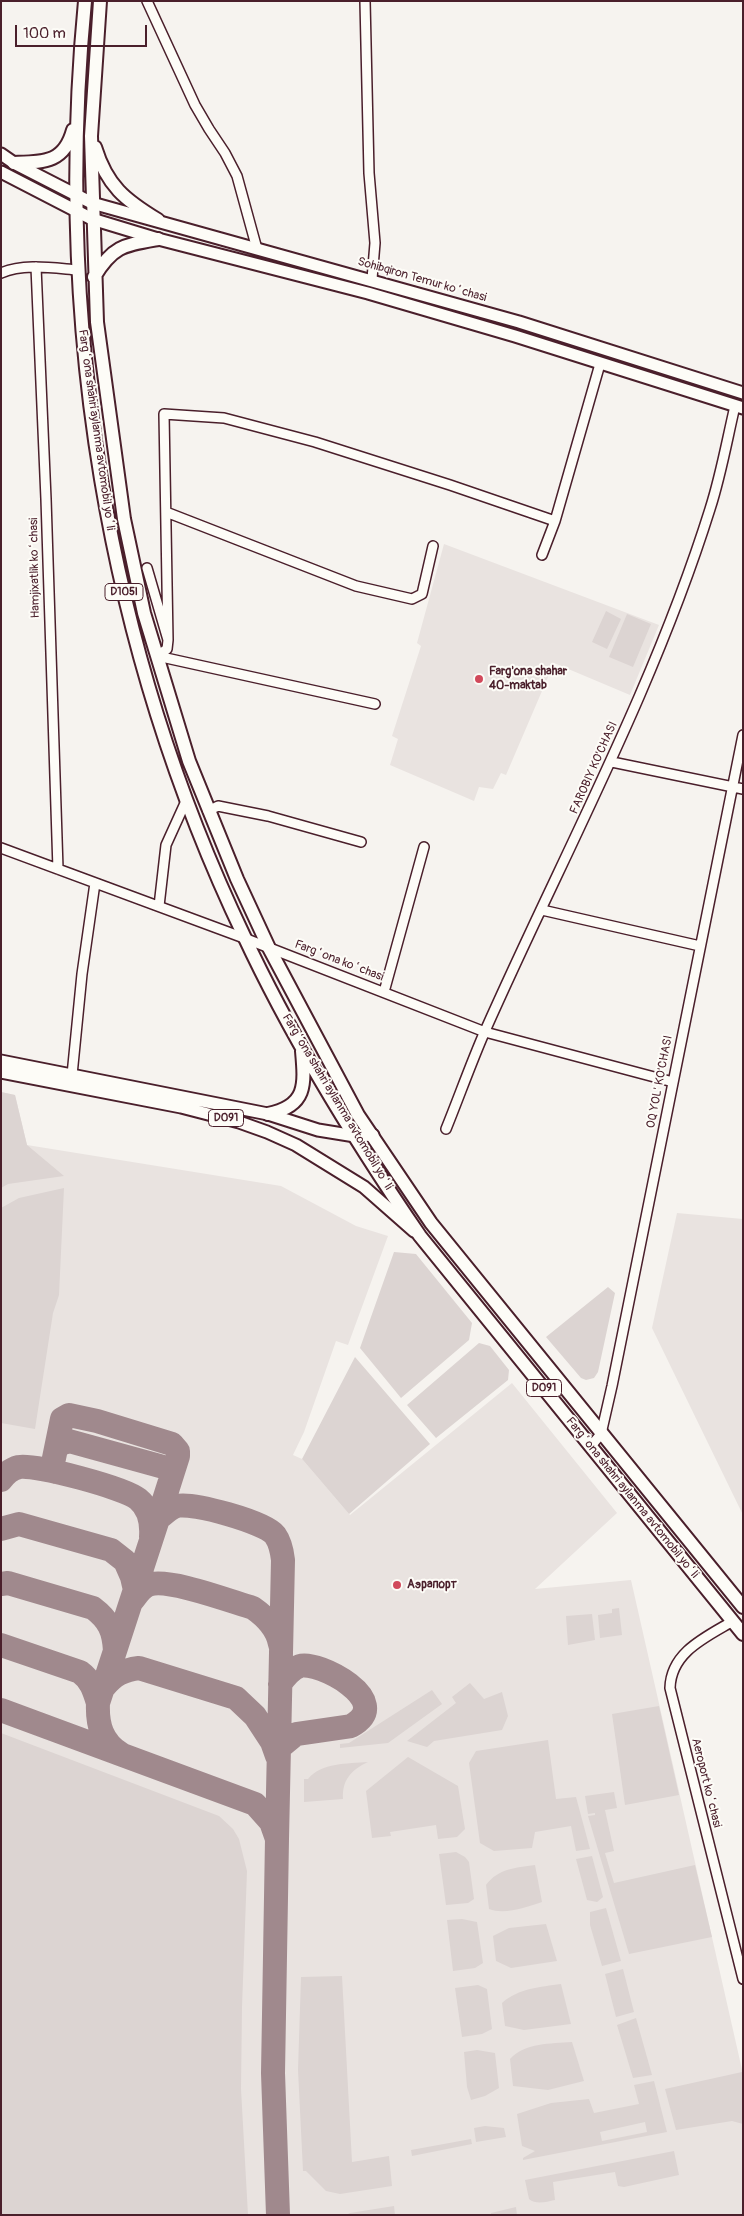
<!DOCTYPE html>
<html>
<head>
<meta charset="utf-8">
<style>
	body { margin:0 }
	#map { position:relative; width:744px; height:2216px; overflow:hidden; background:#f6f3ef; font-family:Pangolin,sans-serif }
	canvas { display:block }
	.frame { position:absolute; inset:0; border:2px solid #4a1f2b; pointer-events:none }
	.scale { position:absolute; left:15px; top:25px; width:132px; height:22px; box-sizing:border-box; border:2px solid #4a1f2b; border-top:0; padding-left:6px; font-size:15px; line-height:18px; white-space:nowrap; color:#4a1f2b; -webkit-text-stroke:4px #fdfcf7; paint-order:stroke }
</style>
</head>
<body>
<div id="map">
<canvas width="744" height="2216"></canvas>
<div class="frame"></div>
<div class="scale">100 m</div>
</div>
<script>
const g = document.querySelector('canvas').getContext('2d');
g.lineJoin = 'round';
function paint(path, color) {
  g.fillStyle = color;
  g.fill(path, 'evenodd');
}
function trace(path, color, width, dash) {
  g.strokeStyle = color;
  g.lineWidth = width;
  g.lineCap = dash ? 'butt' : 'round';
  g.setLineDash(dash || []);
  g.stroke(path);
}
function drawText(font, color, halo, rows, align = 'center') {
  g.font = font + ' Pangolin,sans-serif';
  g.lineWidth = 4;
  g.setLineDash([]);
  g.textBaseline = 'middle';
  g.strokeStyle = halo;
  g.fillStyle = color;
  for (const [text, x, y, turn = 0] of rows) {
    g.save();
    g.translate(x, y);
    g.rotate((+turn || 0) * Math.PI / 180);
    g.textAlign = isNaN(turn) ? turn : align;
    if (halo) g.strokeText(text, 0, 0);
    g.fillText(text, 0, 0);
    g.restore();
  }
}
paint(new Path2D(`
	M444 544 659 625 630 695 554 663 506 775 501 773 493 789 479 787 474 801 390 765 398 739 392 736 421 646 417 643Z
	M1 1092 15 1095 27 1145 281 1186 356 1226 388 1236 348 1345 336 1341 304 1432 293 1455 302 1459 350 1515 512 1383 617 1513 535 1589 631 1580 743 2074V2215H1Z
	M677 1213 743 1219V1515L652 1328Z`), '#e9e3e0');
paint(new Path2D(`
	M606 611 621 619 607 649 592 642Z
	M627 614 651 624 633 667 609 657Z
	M1 1092 15 1095 27 1145 64 1176 8 1184 1 1188Z
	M64 1188 59 1295 53 1313 35 1429 1 1423V1208L19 1198Z
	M394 1252 416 1254 472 1323 469 1340 401 1398 360 1348Z
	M608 1287 615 1293 598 1372 594 1378 586 1380 581 1378 546 1337Z
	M479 1343 490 1346 509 1370 508 1380 436 1438 407 1405Z
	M355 1357 430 1444 349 1514 302 1459Z
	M619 1608 622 1635 600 1638 598 1615 612 1613V1609Z
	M592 1614 595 1640 568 1645 566 1616Z
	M470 1683 484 1699 502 1692 508 1716 502 1730 434 1741 427 1747 407 1741 456 1703 452 1697Z
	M432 1690 442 1704 388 1743 340 1748V1744L349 1743Z
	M659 1706 679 1795 625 1805 612 1714Z
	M1 1733 219 1816 233 1829 239 1839 247 1871 242 2007 241 2089 248 2215H1Z
	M548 1740 556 1799 576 1797 590 1849 576 1851 571 1826 535 1832 532 1848 494 1851 480 1843 469 1763 476 1751Z
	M408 1757 458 1786 465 1829 457 1837 438 1839 436 1825 390 1832 391 1836 372 1838 366 1791Z
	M368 1762C351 1770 342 1780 343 1799L304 1802V1779H308C322 1762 347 1764 368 1762Z
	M614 1792 617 1808 605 1810 614 1851 605 1853 614 1883 695 1865 712 1937 629 1954 588 1816 595 1815V1813L588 1814 585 1796Z
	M456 1852 465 1857 469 1862 474 1899 468 1903 446 1905 439 1854Z
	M592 1856 603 1897 597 1902 587 1900 576 1859Z
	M535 1865 542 1902C527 1907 505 1915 489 1909L486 1885C499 1868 515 1868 535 1865Z
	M606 1908 621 1961 602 1966 590 1925V1912Z
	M462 1919 477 1922 483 1963 475 1968 453 1971 447 1920Z
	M546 1924 557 1961 511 1968 496 1961 493 1936 509 1928Z
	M623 1969 634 2012 616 2017 605 1974Z
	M342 1976 352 2162 389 2156 392 2186 340 2194 326 2191 306 2171H303L298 2070 301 1977Z
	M561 1984 571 2024 524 2030 505 2026 502 2003C519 1988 540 1987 561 1984Z
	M478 1985 487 1989 492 2029 482 2034 462 2037 455 1988Z
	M636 2018 652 2075 633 2078 617 2025Z
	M572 2042 584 2081 548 2090 513 2086 510 2059C526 2042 550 2044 572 2042Z
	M477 2050 495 2053 499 2088 485 2096 471 2100 467 2087 464 2052Z
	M742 2072 743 2124 732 2121 676 2130 665 2089Z
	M654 2081 667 2132 523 2160V2158L535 2151 522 2146 517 2114 551 2103 589 2099 594 2113 639 2104 634 2085ZM645 2122 647 2132 602 2141 600 2132Z
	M485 2126 504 2128 506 2137 476 2142 474 2128Z
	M471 2139 472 2144 412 2156 411 2150Z
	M674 2151 679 2175 624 2187 618 2186 615 2172 553 2182 555 2200C546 2202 536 2205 529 2199L525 2180Z
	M394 2206 395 2215H346L350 2213Z
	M516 2207 517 2215H491V2213Z`), '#dcd4d2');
trace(new Path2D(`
	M57 1445 69 1441 167 1468 172 1474
	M56 1472 53 1463 62 1419 69 1415 97 1421 172 1444 178 1451V1456L158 1519
	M1 1480C6 1473 11 1469 19 1467 35 1464 125 1488 138 1499 149 1508 152 1523 151 1537
	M1 1529 19 1524 111 1550 125 1561 132 1577 135 1590
	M1 1584 8 1583 93 1608C109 1620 114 1631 115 1651
	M132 1601C137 1595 141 1588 148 1585 167 1577 232 1602 253 1608 266 1617 277 1628 280 1644
	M1 1645 80 1672C91 1680 94 1690 98 1703
	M104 1687C114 1675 123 1670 139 1668L236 1698 255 1716 272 1742 277 1756
	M1 1710 255 1804 271 1822 277 1839 283 1560C282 1551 280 1542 275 1535 265 1522 192 1502 177 1506 170 1508 163 1515 158 1519L98 1703C97 1725 102 1742 121 1754
	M279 1748 296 1734 351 1726C397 1701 317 1660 300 1666 291 1669 285 1677 280 1684
	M277 1839 273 2073 278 2215`), '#a0898d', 24);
const minor = new Path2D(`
	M147 1 195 105 209 129 225 153 237 176 257 249
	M365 1 369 173 375 243 372 279
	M36 267 46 499 58 869
	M1 273C24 263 53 268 78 270
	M166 512 356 586 412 599 422 594 433 546
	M542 555 555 521 600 364
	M147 568 168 640 167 649 157 656
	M168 640 164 414 224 418 315 442 450 485 555 521
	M157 656 375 704
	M612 762 743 789
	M208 811 218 806 268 816 361 842
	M1 848 244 938 485 1032 673 1082
	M159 906 166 845 186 801
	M542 910 700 946
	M384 992 424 847
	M72 1075 82 974 95 883
	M446 1129C459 1097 471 1063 485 1031 562 857 653 691 710 509 721 475 727 440 735 406
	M591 1446 601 1434 612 1386 743 735
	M733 1621C706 1637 671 1652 670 1688L743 1979`);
const major = new Path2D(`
	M1 154 14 163 92 203 519 322 743 393
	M1 172 92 219 158 239 368 293 515 336 743 408
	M1 1061 268 1114 318 1130 355 1136 373 1135
	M1 1072 181 1107 239 1122 267 1132 296 1145 364 1187 414 1231`);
const highway = new Path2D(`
	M85 1C54 320 106 647 244 936 293 1041 355 1141 420 1236L743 1634
	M100 1 91 136 97 322 124 519 144 613 189 761 237 879 269 948 358 1115 431 1223 743 1607
	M95 147C107 186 125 200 158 220
	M14 163C44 162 64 163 73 130
	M94 277C113 246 124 245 158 239
	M268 1114C307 1106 305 1085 302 1051`);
trace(minor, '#4a1f2b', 12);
trace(major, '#4a1f2b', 15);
trace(highway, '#4a1f2b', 16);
trace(minor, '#fdfcf7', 9);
trace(major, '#fdfcf7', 11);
trace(highway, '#fdfcf7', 12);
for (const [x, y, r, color] of [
	[479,679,5,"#d1495b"],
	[397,1585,5,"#d1495b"]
]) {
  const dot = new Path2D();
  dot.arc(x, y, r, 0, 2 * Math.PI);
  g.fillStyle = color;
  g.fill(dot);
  trace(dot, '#fdfcf7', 2);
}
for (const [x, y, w] of [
	[124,592,38],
	[226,1118,35],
	[544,1388,35]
]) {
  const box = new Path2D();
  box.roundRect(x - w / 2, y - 8.5, w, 17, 4);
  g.fillStyle = '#fdfcf7';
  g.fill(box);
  trace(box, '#4a1f2b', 1);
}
drawText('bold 11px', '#4a1f2b', null, [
	["D105l",124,592],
	["D091",226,1118],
	["D091",544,1388]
]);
drawText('12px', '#4a1f2b', '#fdfcf7', [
	["Sohibqiron Temur koʻchasi",422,280,16],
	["Fargʻona shahri aylanma avtomobil yoʻli",96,430,82],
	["Hamjixatlik koʻchasi",35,568,-91],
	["FAROBIY KO'CHASI",594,768,-66],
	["Fargʻona koʻchasi",339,961,21],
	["OQ YOL' KO'CHASI",660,1082,-79],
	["Fargʻona shahri aylanma avtomobil yoʻli",337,1102,59],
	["Fargʻona shahri aylanma avtomobil yoʻli",632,1498,51],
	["Aeroport koʻchasi",706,1783,76]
]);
drawText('bold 12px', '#4a1f2b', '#fdfcf7', [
	["Farg'ona shahar",489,672],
	["40-maktab",489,686],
	["Аэрапорт",407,1585]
], 'left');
</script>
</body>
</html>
